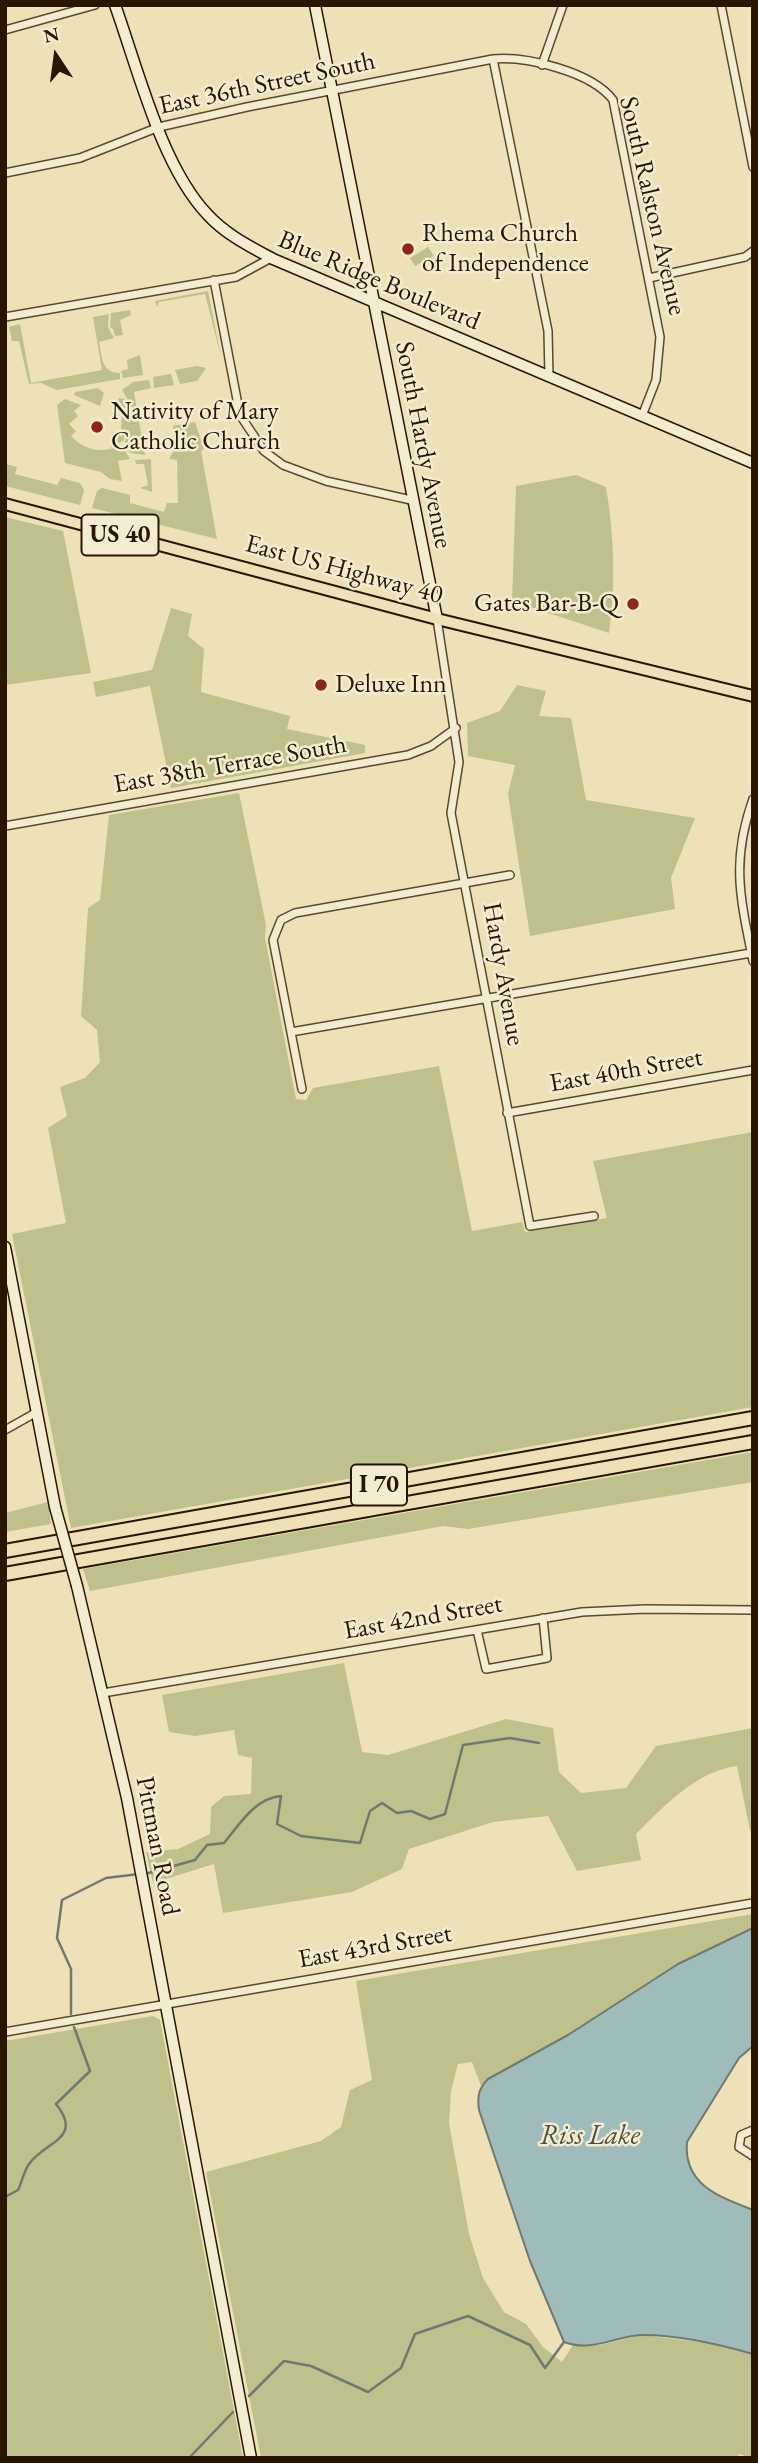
<!DOCTYPE html>
<html>
<head>
<meta charset="utf-8">
<style>
	body { margin:0 }
	#map { position:relative; width:758px; height:2463px; overflow:hidden; background:#eee1b8; font-family:"EB Garamond",serif }
	canvas { display:block }
	.frame { position:absolute; inset:0; border:7px solid #291600; pointer-events:none }
	.north { position:absolute; left:21px; top:21px; width:70px; height:70px; -webkit-text-stroke:5px #f4ecd1; paint-order:stroke; rotate:347deg; font-size:19px; font-weight:700; line-height:28px; text-align:center; color:#291600 }
	.north::after { content:''; display:block; margin:auto; width:24px; height:32px; background:#291600; clip-path:polygon(50% 0,100% 100%,50% 72%,0 100%) }
</style>
</head>
<body>
<div id="map">
<canvas width="758" height="2463"></canvas>
<div class="frame"></div>
<div class="north">N</div>
</div>
<script>
const g = document.querySelector('canvas').getContext('2d');
g.lineJoin = 'round';
function paint(path, color) {
  g.fillStyle = color;
  g.fill(path, 'evenodd');
}
function trace(path, color, width, dash) {
  g.strokeStyle = color;
  g.lineWidth = width;
  g.lineCap = dash ? 'butt' : 'round';
  g.setLineDash(dash || []);
  g.stroke(path);
}
function drawText(font, color, halo, rows, align = 'center') {
  g.font = font + ' "EB Garamond",serif';
  g.lineWidth = 5;
  g.setLineDash([]);
  g.textBaseline = 'middle';
  g.strokeStyle = halo;
  g.fillStyle = color;
  for (const [text, x, y, turn = 0] of rows) {
    g.save();
    g.translate(x, y);
    g.rotate((+turn || 0) * Math.PI / 180);
    g.textAlign = isNaN(turn) ? turn : align;
    if (halo) g.strokeText(text, 0, 0);
    g.fillText(text, 0, 0);
    g.restore();
  }
}
paint(new Path2D(`
	M428 247 434 256 415 266 410 258Z
	M208 291 221 357 205 294 159 302 157 307 155 301Z
	M130 310 131 315 120 320 123 335 115 336 113 329 110 327 111 313Z
	M109 314 108 327 114 338 99 342C102 356 101 373 120 373V379L57 390 41 383 29 384 19 341H12L9 327 20 324 31 383 102 370 93 317Z
	M140 355 143 375 123 378 121 371 128 369 127 360Z
	M197 366 206 368 197 381 180 384 175 370Z
	M171 374 174 385 154 388 153 377Z
	M149 380 151 388 134 392 145 455 130 453 125 444 126 426 124 440 111 448 113 432 121 431 122 414 113 410 119 398 125 399C131 408 133 415 128 424L133 418 132 407 122 390 133 382Z
	M98 388 104 393 100 406 74 395 75 392Z
	M65 399 81 405 74 411 78 416 69 424 76 431 71 436C85 451 103 454 121 445L130 459 118 461 122 481 110 479 101 472 65 463 57 405Z
	M195 422 204 449 201 451 217 539 92 508 97 491 102 488 130 495V503L164 512 167 503H178L177 460 169 459 176 447 173 426Z
	M151 459 152 492 140 488 148 485 144 464H136L135 460Z
	M5 464 17 467 15 474 57 485 61 478 80 483 84 490 80 505 5 486Z
	M576 475 606 487C614 534 616 586 609 633L512 601 516 486Z
	M5 517 63 531 91 673 5 685Z
	M171 608 192 614 188 636 204 649 201 692 290 716 287 729 365 745V753L171 788 150 686 96 697 93 682 152 670Z
	M517 685 546 691 539 716 571 718 586 800 695 818 671 878 675 909 530 936 508 794 515 765 468 756 467 723 500 711Z
	M239 793 266 925 265 938 296 1099 306 1100 313 1088 439 1066 472 1231 522 1222 525 1232 607 1218 593 1161 753 1132V1407L71 1528 12 1234 66 1223 48 1128 67 1116 60 1087 85 1078 100 1062 97 1030 81 1016 88 908 100 900 109 815Z
	M753 1452V1482L468 1529 443 1526 90 1591 83 1569Z
	M48 1502 51 1524 5 1532V1513Z
	M344 1663 362 1752 388 1755 506 1719 553 1728 559 1772 581 1793 626 1788 656 1746 753 1728V1831H750L737 1766C697 1771 664 1806 636 1834L641 1860 577 1871 548 1816 493 1822 409 1849 402 1869 352 1892 223 1913 214 1864 153 1883 146 1852 178 1849 210 1834 211 1807 224 1796 251 1794 252 1758 238 1755 234 1730 195 1736 169 1732 162 1695Z
	M753 1914V1928L678 1964 568 2035 488 2079 481 2086 472 2062 458 2064 451 2091 449 2123 469 2234 483 2278 504 2312 526 2324 543 2347 562 2362 573 2345H600L642 2335 717 2344 753 2354V2458L739 2454 737 2458H261L206 2172 321 2141 341 2127 350 2090 372 2080 356 1981Z
	M153 2016 160 2020 243 2458H5V2041Z`), '#bec18b');
const water = new Path2D(`
	M753 1928V2046L739 2058 687 2142C683 2185 720 2197 753 2210V2354C718 2344 680 2335 644 2335 616 2335 593 2353 564 2342L530 2261 479 2110C477 2096 479 2088 488 2079L568 2035 678 1964Z`);
paint(water, '#9fbbba');
trace(water, '#707970', 2);
trace(new Path2D(`
	M145 1874 195 1860 207 1845 224 1843C239 1825 255 1798 281 1796L277 1824 301 1836 360 1843 370 1811 382 1803 397 1813 411 1811 430 1819 445 1814 463 1745 510 1738 539 1743
	M71 2014V1969L57 1938 62 1900 106 1878 139 1874
	M5 2197 18 2190C22 2182 24 2171 29 2164 45 2141 84 2139 56 2104L90 2071 74 2027
	M249 2396 284 2361 311 2366 368 2392 401 2368 415 2334 468 2316 530 2345 545 2368 564 2342
	M189 2458 233 2412`), '#707970', 2.5);
const street = new Path2D(`
	M721 5 753 167
	M5 30 95 5
	M493 59 548 331 549 377
	M542 65 563 5
	M5 173 80 158 159 127 247 107 493 59C527 56 592 72 613 100L660 337 656 380 642 416
	M649 278 745 257 753 251
	M214 280 240 415 264 451 283 465 326 481 411 500
	M5 317 236 277 271 258
	M437 619 459 762 451 813 530 1226 594 1216
	M753 799C731 861 740 897 753 961
	M5 826 408 755 431 746 456 728
	M291 1032 751 953
	M302 1089 273 940 281 920 295 913 510 875
	M507 1113 753 1070
	M5 1430 37 1412
	M477 1630 486 1669 547 1658 543 1618
	M103 1693 582 1612 645 1609 753 1610
	M5 2032 753 1903
	M753 2130 741 2135 739 2147 753 2156`);
const secondary = new Path2D(`
	M115 5C138 69 161 165 207 214 225 234 249 246 273 259L753 463
	M315 5 437 619
	M5 1247 55 1507
	M77 1586 127 1798 251 2458`);
const primary = new Path2D(`
	M5 504 437 619 753 696`);
const highway = new Path2D(`
	M5 1551 753 1418
	M5 1574 753 1442`);
trace(street, '#5a492e', 10);
trace(secondary, '#291600', 13);
trace(primary, '#291600', 14);
trace(highway, '#291600', 16);
trace(street, '#f4ecd1', 7);
trace(secondary, '#f4ecd1', 10);
trace(primary, '#eee1b8', 10);
trace(highway, '#eee1b8', 12);
const secondaryBridge = new Path2D(`
	M55 1507 77 1586`);
trace(secondaryBridge, '#291600', 13, []);
trace(secondaryBridge, '#f4ecd1', 10);
for (const [x, y, r, color] of [
	[408,249,7,"#8f2418"],
	[97,427,7,"#8f2418"],
	[633,604,7,"#8f2418"],
	[321,685,7,"#8f2418"]
]) {
  const dot = new Path2D();
  dot.arc(x, y, r, 0, 2 * Math.PI);
  g.fillStyle = color;
  g.fill(dot);
  trace(dot, '#f4ecd1', 2.5);
}
for (const [x, y, w] of [
	[120,535,77],
	[379,1485,56]
]) {
  const box = new Path2D();
  box.roundRect(x - w / 2, y - 20.5, w, 41, 5);
  g.fillStyle = '#f4ecd1';
  g.fill(box);
  trace(box, '#291600', 2);
}
drawText('bold 24px', '#291600', null, [
	["US 40",120,535],
	["I 70",379,1485]
]);
drawText('26px', '#291600', '#f4ecd1', [
	["East 36th Street South",267,84,-12],
	["South Ralston Avenue",652,206,77],
	["Blue Ridge Boulevard",379,281,23],
	["South Hardy Avenue",423,445,79],
	["East US Highway 40",344,570,15],
	["East 38th Terrace South",230,765,-10],
	["Hardy Avenue",503,974,80],
	["East 40th Street",626,1071,-10],
	["East 42nd Street",423,1618,-10],
	["Pittman Road",157,1846,79],
	["East 43rd Street",375,1947,-10]
]);
drawText('26px', '#291600', '#f4ecd1', [
	["Rhema Church",422,234],
	["of Independence",422,264],
	["Nativity of Mary",111,412],
	["Catholic Church",111,442],
	["Gates Bar-B-Q",619,604,"right"],
	["Deluxe Inn",335,685]
], 'left');
drawText('italic 28px', '#525041', '#f4ecd1', [
	["Riss Lake",590,2136]
]);
</script>
</body>
</html>
